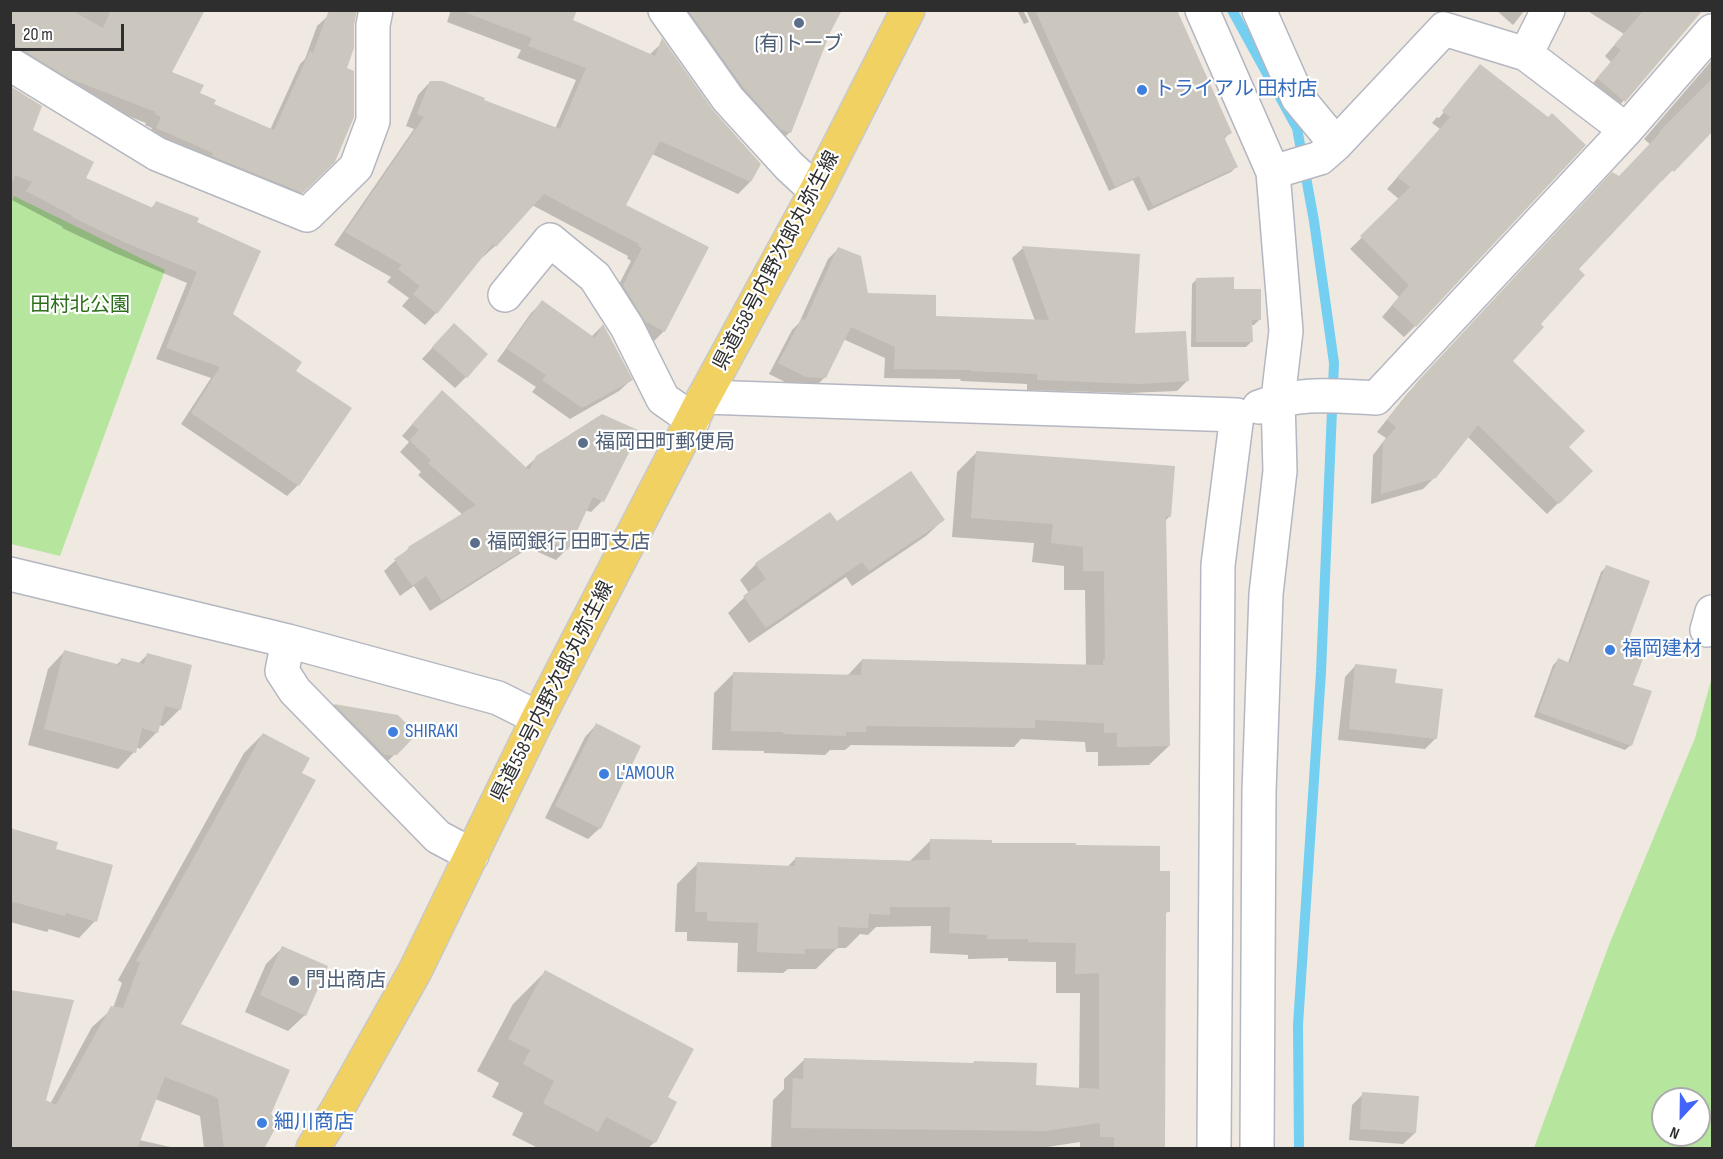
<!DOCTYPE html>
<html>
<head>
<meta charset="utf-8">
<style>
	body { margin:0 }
	#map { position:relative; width:1723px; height:1159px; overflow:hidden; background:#efe9e1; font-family:"Sofia Sans Condensed",sans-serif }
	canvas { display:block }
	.frame { position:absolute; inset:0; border:12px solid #2e2e2e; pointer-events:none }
	.north { position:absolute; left:1651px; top:1087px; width:60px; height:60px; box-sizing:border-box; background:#fff; border:2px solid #ababab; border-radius:50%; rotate:202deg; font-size:16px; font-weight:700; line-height:24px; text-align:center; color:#2e2e2e }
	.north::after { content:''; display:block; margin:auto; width:21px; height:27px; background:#4264fb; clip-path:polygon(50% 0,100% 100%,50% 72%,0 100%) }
	.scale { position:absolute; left:12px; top:24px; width:112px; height:27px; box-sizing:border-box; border:3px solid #2e2e2e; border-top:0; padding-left:8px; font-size:18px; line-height:21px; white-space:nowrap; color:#2e2e2e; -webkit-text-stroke:4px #fff; paint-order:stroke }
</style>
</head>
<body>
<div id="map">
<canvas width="1723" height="1159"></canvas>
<div class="frame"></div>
<div class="north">N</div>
<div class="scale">20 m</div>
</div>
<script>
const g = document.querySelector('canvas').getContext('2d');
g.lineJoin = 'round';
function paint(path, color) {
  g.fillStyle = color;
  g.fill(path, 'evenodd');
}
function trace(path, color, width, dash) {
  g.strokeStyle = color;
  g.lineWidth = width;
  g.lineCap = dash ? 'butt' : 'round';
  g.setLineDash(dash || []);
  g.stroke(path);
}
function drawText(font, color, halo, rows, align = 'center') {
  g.font = font + ' "Sofia Sans Condensed","Noto Sans JP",sans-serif';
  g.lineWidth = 4.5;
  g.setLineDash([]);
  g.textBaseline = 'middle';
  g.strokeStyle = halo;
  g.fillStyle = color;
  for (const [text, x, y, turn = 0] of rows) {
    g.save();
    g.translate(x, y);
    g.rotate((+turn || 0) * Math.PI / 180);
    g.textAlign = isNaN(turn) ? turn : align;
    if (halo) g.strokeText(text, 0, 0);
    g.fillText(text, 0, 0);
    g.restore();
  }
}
paint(new Path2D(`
	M14 196 165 270 60 556 11 544 10 206Z
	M1712 677V1148H1534L1609 945 1695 738ZM1663 1099H1699V1135H1663Z`), '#b6e59e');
paint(new Path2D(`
	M10 10H176L170 72 212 105 270 130 300 64 305 59 317 26 328 16 345 69 334 161 291 203 147 139 152 128 145 125 146 123 57 88 10 60Z
	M451 10H575L571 21 649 55 663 42 750 182 738 194 652 154 624 206 707 248 664 331 652 343 612 298 631 261 627 258 628 256 532 205 495 246 483 257 482 256 436 313 425 325 402 306 409 298 387 282 391 277 334 245 414 129 406 126 418 95 430 82 555 129 576 80 517 58 521 50 447 22Z
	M675 10H840L829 33 790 132 782 140Z
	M1017 10H1023L1029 22 1024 24Z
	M1026 10H1175L1230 133 1224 139 1236 167 1231 172 1148 211 1133 180 1109 191Z
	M1496 10H1525L1513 25Z
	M1586 10H1700L1614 112 1588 89 1611 62 1605 56 1624 34Z
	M1712 60V129L1662 181 1660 180 1577 269 1511 361 1567 447 1591 471 1547 514 1467 436 1435 477 1423 489 1371 504 1373 455 1386 438 1377 432 1407 394 1603 184 1619 178 1651 145 1644 139Z
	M1473 76 1415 326 1404 337 1382 317 1399 297 1350 249 1400 200 1387 189 1440 129 1432 123 1437 117 1439 118Z
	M10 88 31 131 83 178 151 208 156 203 195 223 231 315 294 371 298 485 287 496 181 424 211 378 156 359 187 283 115 253 62 228 63 227 10 199Z
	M839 248 867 294 934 317 1035 321 1012 258 1023 248 1138 256 1134 334 1187 381 1177 391 1128 393 1027 390V384L961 381 960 379 884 378 885 358 843 339 825 377 814 388 795 387 769 374 792 330 799 323 828 259Z
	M1197 279 1233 290 1260 319 1254 325H1251V342L1246 347H1191L1192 284Z
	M542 302 591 337 602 326 631 380 619 391 570 419 532 392 536 387 497 361 531 313Z
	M443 336 466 377 455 388 422 359Z
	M431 403 525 468 537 457 602 501 591 512 585 510 567 549 556 560 529 548 430 611 414 586 400 596 384 571 409 548 463 515 418 475 421 472 400 452 409 442 402 436Z
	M976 453 1170 516 1164 522 1169 746 1149 765 1098 766V752H1086L1085 742 1021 739 1014 747 851 745 845 750H830L825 755 764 753V751L712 750 714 693 734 673 847 676 862 660 1086 666 1085 590H1064V566L1032 562 1034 543 952 537 957 472Z
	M943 520 926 536 852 586 846 577 749 643 728 613 749 593 740 580 756 564 836 524Z
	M1606 567 1628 637 1632 686 1631 745 1625 750 1534 717 1553 665 1558 660 1568 663 1601 572Z
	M64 652 116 665 122 660 138 664 147 655 180 709 163 726 158 725 157 732 140 749 136 747 134 752 118 769 28 745 48 669Z
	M1356 665 1436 738 1425 749 1338 740 1345 677Z
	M334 705 397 716 415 734 384 765 324 716Z
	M596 725 600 828 588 839 545 818 585 737Z
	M263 734 178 1025 269 1115 263 1148H204L200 1116 155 1099 139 1140 175 1148H10L50 1104 92 1027 113 1008 122 983 118 980 244 753Z
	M930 841 991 844 1159 873 1168 911 1164 916V1148H1080V1142L1041 1148H771L773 1100 784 1089V1079L805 1059 972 1065 974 1062 1034 1087 1079 1089 1080 993H1056V962L1008 961V958L968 959V955L930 953 931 926 876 927 868 935 860 934 846 948H837L816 969H788L783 973 737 972 738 943 687 941V932H675L677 884 697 864 787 867 796 858 910 861Z
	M10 843 54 850 95 921 79 938 49 929 47 932 10 922Z
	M283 947 305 1015 288 1031 245 1012 266 964Z
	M545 972 666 1098 675 1103 654 1143 648 1148H538L512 1135 523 1113 492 1097 499 1083 477 1071 513 1004Z
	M1363 1094 1415 1133 1403 1144 1349 1140 1352 1105Z`), '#0003');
trace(new Path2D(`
	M1232 10 1297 128 1314 221 1334 363 1321 672 1298 1025 1299 1148`), '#75cff0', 10);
paint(new Path2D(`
	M10 10H71L103 28 111 10H205L172 72 204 85 200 93 216 100 214 104 274 130 310 51 313 53 329 10H357L354 25V48L347 68 354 71V117L335 162 303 193 212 156 213 153 156 128 161 117 155 114 156 112 68 78 20 48 10 45Z
	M467 10H577L573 20 655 56 662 38 713 110 761 164 751 182 660 141 626 205 709 247 665 332 645 321 623 285 642 248 638 246 639 244 544 194 496 247 493 244 437 314 413 294 420 286 398 269 402 265 345 232 424 117 417 114 430 81H442L485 98 484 100 560 129 586 68 528 46 532 38 467 13Z
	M688 10H842L830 33 791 133 780 129 743 87Z
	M1035 10H1177L1232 133 1224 137 1238 167 1153 206 1139 176 1115 187Z
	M1644 10H1703L1625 102 1597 78 1621 50 1614 45Z
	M1480 64 1548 117 1552 113 1586 145 1416 327 1392 305 1409 285 1360 236 1410 187 1397 177 1450 117 1442 111Z
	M1713 78V131L1674 172 1672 170 1579 269 1585 275 1541 324 1544 327 1513 361 1585 431 1569 447 1593 471 1559 504 1478 425 1436 478 1381 494 1383 443 1396 427 1387 420 1418 381 1612 172 1619 176 1660 133 1659 132Z
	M10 86 42 106 33 130 94 162 86 178 153 208 156 201 199 218 197 222 261 251 233 314 302 362 296 371 352 408 299 486 191 413 220 367 166 348 197 272 126 243 72 217 73 216 26 191 32 182 15 175 12 182H10Z
	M1022 246 1140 254 1135 333 1186 331 1189 381 1139 384 1037 380V374L970 371V370L894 369 895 347 851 327 826 378 806 377 778 363 802 318 805 320 838 247 861 256 868 293 936 295V316L1049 320Z
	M1234 277V289H1261V320H1252L1253 342H1196V278Z
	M542 300 595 338 603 324 633 380 582 408 542 380 546 375 507 349Z
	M454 323 488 354 467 378 432 347Z
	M442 390 529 470 536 456 602 414 640 431 604 502 593 497 568 550 542 538 442 601 426 576 412 586 394 559 409 549 408 547 476 505 428 463 431 460 409 440 419 430 412 424Z
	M976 451 1175 466 1171 517 1166 516 1170 746 1117 747V733H1104V723L1035 720V728L866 726V732H846V736L783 734V732L731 731 733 672 861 675 862 659 1103 665V660H1105L1104 571H1083V547L1051 543 1053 524 971 518Z
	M911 471 945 520 869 571 862 562 766 628 743 596 766 579 755 563 830 512 837 521Z
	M1606 565 1650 581 1630 636 1649 643 1633 685 1652 691 1632 746 1538 712 1558 658 1570 663Z
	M64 650 120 665 121 658 144 664 147 653 192 665 181 710 165 706 158 733 142 728 136 753 44 729Z
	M1355 664 1397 669 1395 683 1443 689 1437 739 1349 729Z
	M334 704 398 715 417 734 397 755H385Z
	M596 723 641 746 601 829 555 806Z
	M263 733 310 758 302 773 316 780 181 1024 290 1070 271 1114 281 1118 264 1149H224L218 1098 165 1077 137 1149H10V990L74 1000 46 1100 56 1105 111 1006 123 1008 140 963 136 961Z
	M10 828 58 842 56 849 113 865 97 922 66 913 65 916 10 901Z
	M930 839 992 840V843H1076V845L1160 846V871H1170V912H1166L1165 1149H1114V1137H1100V1123L1045 1131 791 1128 793 1078 803 1079 804 1058 974 1063V1061L1037 1063 1036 1085 1099 1089V973L1075 974 1076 943 1028 942V939H987V935L949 933 950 907H890V915L869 914 868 928 838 927V949H805V954L757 952 758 923 707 921V912H695L697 862 795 866V857L915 861V860H930Z
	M282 946 328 966 306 1016 260 995Z
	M545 970 694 1049 668 1097 677 1102 656 1143 606 1117 598 1132 543 1103 554 1081 523 1064 530 1050 508 1039Z
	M1362 1092 1419 1096 1416 1133 1360 1129Z`), '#cbc7bf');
const minor = new Path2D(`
	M665 10 728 99 789 166 816 191
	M1202 10 1273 172 1286 331 1278 399 1280 471 1266 594 1259 791 1257 1148
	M1259 10 1298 98 1336 144
	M1526 54 1548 10
	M10 64 157 154 307 215 356 167 373 121V25L376 10
	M1273 172 1320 158 1336 144 1444 29 1526 54 1626 130
	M505 295 550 240 595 277 627 327 663 399 693 420
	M704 397 1237 415 1218 565 1214 1148
	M1259 407C1299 391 1334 396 1376 398L1626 130 1712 31
	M10 574 288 641 498 698 538 718
	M1707 630 1712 612
	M288 641 282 671 295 691 438 837 472 855`);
const major = new Path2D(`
	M313 1148 337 1110 415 971 538 718 575 646 704 397 816 191 908 10`);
trace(minor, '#b4b7c1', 36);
trace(major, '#c9c9c9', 36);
trace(minor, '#fff', 33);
trace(major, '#f2d163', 33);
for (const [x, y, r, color] of [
	[799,23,6,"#5c6f8a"],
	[1142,90,6,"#3f7fe0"],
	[583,443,6,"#5c6f8a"],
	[475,543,6,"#5c6f8a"],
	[1610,650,6,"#3f7fe0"],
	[393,732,6,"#3f7fe0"],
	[604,774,6,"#3f7fe0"],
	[294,981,6,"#5c6f8a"],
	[262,1123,6,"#3f7fe0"]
]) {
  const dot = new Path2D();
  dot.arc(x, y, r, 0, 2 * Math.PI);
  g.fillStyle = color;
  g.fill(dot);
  trace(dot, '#fff', 2);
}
drawText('20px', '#4e5e75', '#fff', [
	["(有)トーブ",799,45,"center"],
	["福岡田町郵便局",595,443],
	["福岡銀行 田町支店",487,543],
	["門出商店",306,981]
], 'left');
drawText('20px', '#366cbe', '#fff', [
	["トライアル 田村店",1154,90],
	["福岡建材",1622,650],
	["SHIRAKI",405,732],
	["L'AMOUR",616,774],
	["細川商店",274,1123]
], 'left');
drawText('20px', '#2e2e2e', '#fff', [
	["県道558号内野次郎丸弥生線",777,261,-62],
	["県道558号内野次郎丸弥生線",553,692,-63]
]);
drawText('20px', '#2c6e1b', '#fff', [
	["田村北公園",80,306]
]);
</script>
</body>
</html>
